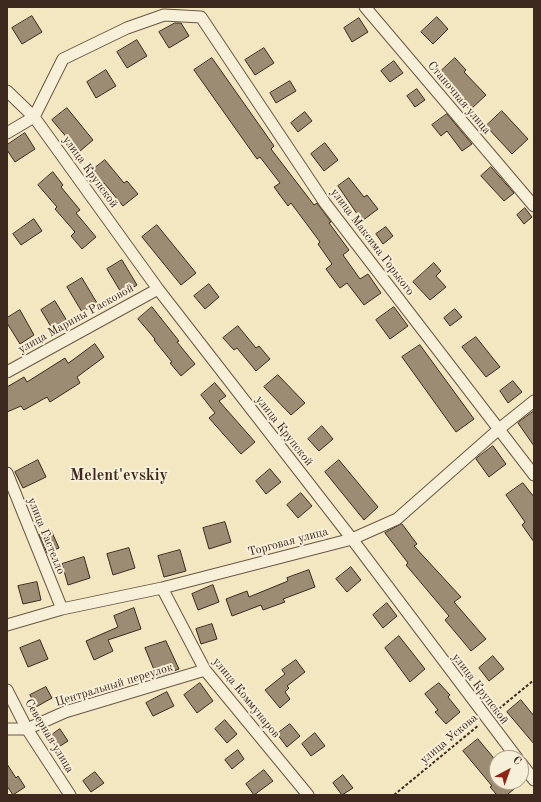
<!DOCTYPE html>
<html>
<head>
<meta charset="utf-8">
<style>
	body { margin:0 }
	#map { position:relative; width:541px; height:802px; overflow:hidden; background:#f3e7c2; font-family:"Old Standard TT",serif }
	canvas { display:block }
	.frame { position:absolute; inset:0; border:8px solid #3d291d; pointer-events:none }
	.north { position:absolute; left:489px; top:750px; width:40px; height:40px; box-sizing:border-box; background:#f7efd7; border:1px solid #ada08d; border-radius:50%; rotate:41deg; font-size:11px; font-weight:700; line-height:16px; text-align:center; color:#3d291d }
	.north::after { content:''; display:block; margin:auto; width:14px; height:18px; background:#8f2418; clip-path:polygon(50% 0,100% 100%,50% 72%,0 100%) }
</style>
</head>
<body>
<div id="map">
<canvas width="541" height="802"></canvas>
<div class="frame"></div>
<div class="north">С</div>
</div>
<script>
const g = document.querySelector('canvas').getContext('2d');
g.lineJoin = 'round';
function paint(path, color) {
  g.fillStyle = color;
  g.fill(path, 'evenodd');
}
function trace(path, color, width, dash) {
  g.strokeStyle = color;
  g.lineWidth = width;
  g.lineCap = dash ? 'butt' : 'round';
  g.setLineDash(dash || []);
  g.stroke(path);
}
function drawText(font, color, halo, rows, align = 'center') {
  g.font = font + ' "Old Standard TT",serif';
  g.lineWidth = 4;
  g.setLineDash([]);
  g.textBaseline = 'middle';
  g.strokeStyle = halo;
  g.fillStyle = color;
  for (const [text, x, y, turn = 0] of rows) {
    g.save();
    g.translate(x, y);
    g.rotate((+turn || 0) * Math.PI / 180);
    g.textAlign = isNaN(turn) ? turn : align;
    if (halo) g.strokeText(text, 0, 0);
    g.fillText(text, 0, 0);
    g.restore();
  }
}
const building = new Path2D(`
	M32 16 42 32 22 44 12 28Z
	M437 17 448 29 433 44 421 32Z
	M359 18 368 32 352 42 344 28Z
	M175 23H181L189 36 169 48 159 32Z
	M137 40 147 56 127 68 117 52Z
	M264 48 274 63 255 75 245 60Z
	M212 58 274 146 271 149 314 205 317 203 331 222 329 223 349 250 343 255 360 279 368 274 381 293 364 305 347 283 340 288 326 269 332 264 318 244 320 242 291 203 288 206 274 187 280 183 260 157 257 159 194 70Z
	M455 58 466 70 464 72 486 95 470 110 459 98 461 96 439 73Z
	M394 61 403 73 390 82 381 71Z
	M106 70 116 86 96 98 87 82Z
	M290 81 296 91 276 103 270 93Z
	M417 89 425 100 415 107 407 96Z
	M67 108 93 140 79 152 52 120Z
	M502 111 528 139 512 154 486 126Z
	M305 112 312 121 298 132 291 123Z
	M447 114 472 144 462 151 447 131 441 136 432 125Z
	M25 133 35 149 15 162 7 150V145Z
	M325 143 338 160 324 171 311 154Z
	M105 160 124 183 127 181 138 194 123 206 104 183 101 185 90 172Z
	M491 167 514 193 504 201 481 176Z
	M53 172 63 185 61 187 80 210 76 213 96 237 82 249 71 236 75 232 55 209 57 207 38 185Z
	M349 178 364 197 367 195 378 209 362 221 338 186Z
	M525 208 532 217 524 224 517 215Z
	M34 219 42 231 21 245 13 234Z
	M157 225 196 273 181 285 142 237Z
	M386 227 393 236 383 244 376 234Z
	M122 260 137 285 122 294 107 269Z
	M434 263 441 271 436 276 446 287 430 300 413 282Z
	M82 278 97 303 82 312 67 287Z
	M209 284 219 297 205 309 194 296Z
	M55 301 70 326 56 335 41 310Z
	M152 307 179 341 177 342 195 364 181 376 170 363 172 362 154 340 155 339 138 319Z
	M394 307 408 326 390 339 376 320Z
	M455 309 462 317 450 326 444 318Z
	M20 310 34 335 20 344 7 323V318Z
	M238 326 256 348 259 346 270 359 256 371 237 348 234 350 223 338Z
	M476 337 500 367 486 377 462 347Z
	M95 344 104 357 77 377 80 383 50 402 47 397 24 410 21 406 7 412V387L24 377 27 382 65 358 68 363Z
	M420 345 474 419 456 432 402 357Z
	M278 375 305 403 291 415 264 387Z
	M513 381 522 392 508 403 500 391Z
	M215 383 226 396 219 401 255 442 241 454 209 418 215 413 201 395Z
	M534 411V446L518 423Z
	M322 426 333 439 319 451 308 439Z
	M493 446 506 464 489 477 476 459Z
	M38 460 46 477 23 488 15 472Z
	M339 460 378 507 364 520 325 472Z
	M270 469 281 482 266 494 256 481Z
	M523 483 534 497V542L522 525 525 522 506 495Z
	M301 493 312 506 298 518 287 505Z
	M225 522 231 542 209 549 203 528Z
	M402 524 417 544 414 546 461 597 454 602 486 639 471 651 445 620 449 616 406 565 408 563 385 533Z
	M51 530 59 548 47 553 39 535Z
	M129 548 135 568 113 575 107 554Z
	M180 550 186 571 164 577 158 556Z
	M84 557 90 578 68 585 62 564Z
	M351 567 361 580 347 592 336 579Z
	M309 570 315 587 283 599 285 602 263 610 261 605 232 616 226 599 247 591 249 597 288 581 287 578Z
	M37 582 41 600 23 604 18 586Z
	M213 585 219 602 198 610 192 594Z
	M387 603 397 616 383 628 373 615Z
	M134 608 141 629 108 640 113 651 94 660 86 641 118 627 114 616Z
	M212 624 217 639 201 644 196 629Z
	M399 636 425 669 410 682 385 648Z
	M40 640 48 659 28 667 20 648Z
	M166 641 179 669 157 677 145 648Z
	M493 656 504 669 489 681 479 668Z
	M296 660 305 672 287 686 289 688 285 692 290 699 280 708 265 690 285 674 282 670Z
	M200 683 213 701 197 713 184 695Z
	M439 683 450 695 448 697 460 712 446 724 435 712 438 710 425 694Z
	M46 687 52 698 36 707 30 695Z
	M167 692 174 706 153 716 146 703Z
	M521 700 534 716V744L507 712Z
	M225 720 237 734 227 743 215 729Z
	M290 724 300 736 287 747 277 734Z
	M60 729 68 741 57 748 49 737Z
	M315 733 325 746 311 756 302 744Z
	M478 739 497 762V782H510L515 788 507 795H497L490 787 492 786 463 751Z
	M238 750 244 759 232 769 225 760Z
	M7 764 16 778 18 776 25 787 13 795 7 786Z
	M264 770 273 781 254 795 246 784Z
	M95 772 104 783 91 792 83 781Z
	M343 775 353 788 342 795 333 783Z`);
paint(building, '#9c8c73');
trace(building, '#3d291d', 1);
const minor = new Path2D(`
	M365 7 534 206
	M7 91 34 117 158 289 352 539 517 758
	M7 133 34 117 63 59 127 28 164 15 201 17 325 203 534 475
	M7 372 158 289
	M7 473 62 609
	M162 588 205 670 308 795
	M7 625 62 609 162 588 352 539 397 519 499 429 534 401
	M7 690 27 729 70 795
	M7 729H27L65 712 205 670
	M521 763 534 780`);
trace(minor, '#6a5846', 13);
trace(new Path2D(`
	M495 712 534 680
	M394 795 479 725`), '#3d291d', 2, [3, 2]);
trace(minor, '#f7efd7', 11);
drawText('12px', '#3d291d', '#f7efd7', [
	["Станочная улица",459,98,50],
	["улица Крупской",90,172,54],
	["улица Максима Горького",372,242,53],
	["улица Марины Расковой",76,319,-29],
	["улица Крупской",284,431,52],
	["улица Гастелло",46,536,68],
	["Торговая улица",288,542,-15],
	["Центральный переулок",114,685,-17],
	["улица Крупской",480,689,53],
	["улица Коммунаров",246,698,51],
	["Северная улица",49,736,59],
	["улица Ускова",449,739,-40]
]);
drawText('bold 16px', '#3d291d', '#f7efd7', [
	["Melent'evskiy",119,476]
]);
</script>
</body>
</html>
